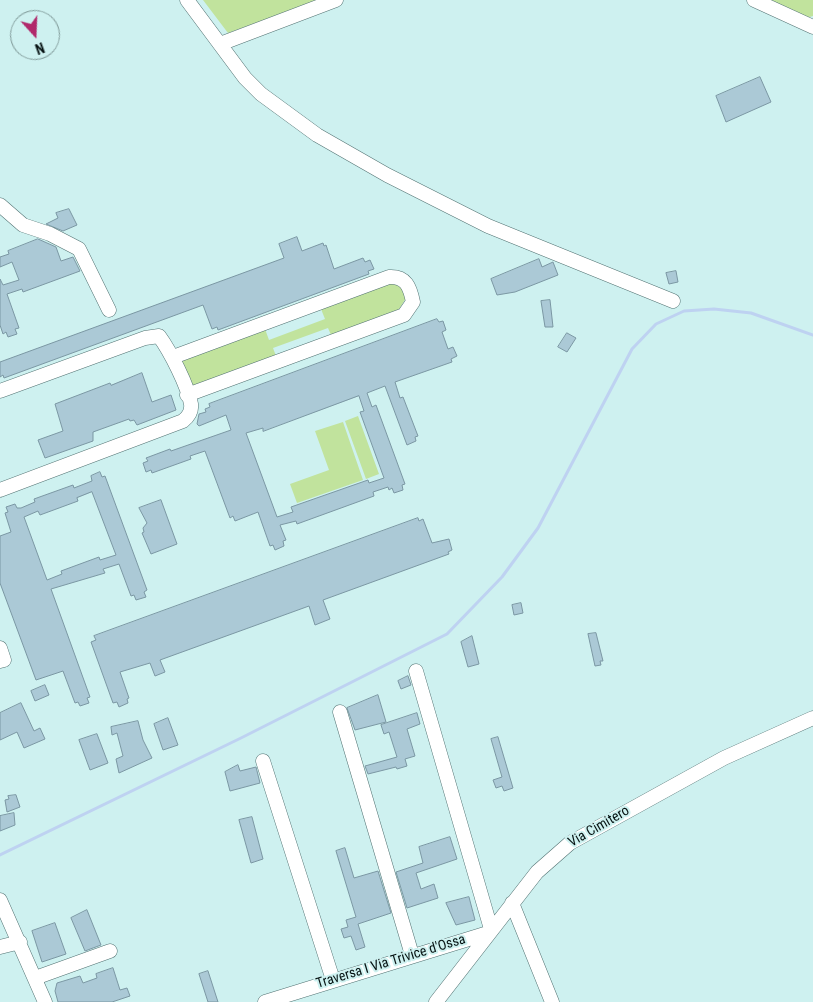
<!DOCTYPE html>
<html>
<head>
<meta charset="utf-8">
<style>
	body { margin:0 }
	#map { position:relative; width:813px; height:1002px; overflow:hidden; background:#cef1f0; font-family:"Roboto Condensed",sans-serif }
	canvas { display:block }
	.north { position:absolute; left:10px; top:10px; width:50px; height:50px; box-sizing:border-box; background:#cef1f0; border:1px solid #7e9897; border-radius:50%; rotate:160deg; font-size:14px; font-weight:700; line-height:20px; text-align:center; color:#061212 }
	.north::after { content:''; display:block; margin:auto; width:18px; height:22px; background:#b1296b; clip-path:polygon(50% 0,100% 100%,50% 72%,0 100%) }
</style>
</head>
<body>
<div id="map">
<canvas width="813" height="1002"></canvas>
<div class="north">N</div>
</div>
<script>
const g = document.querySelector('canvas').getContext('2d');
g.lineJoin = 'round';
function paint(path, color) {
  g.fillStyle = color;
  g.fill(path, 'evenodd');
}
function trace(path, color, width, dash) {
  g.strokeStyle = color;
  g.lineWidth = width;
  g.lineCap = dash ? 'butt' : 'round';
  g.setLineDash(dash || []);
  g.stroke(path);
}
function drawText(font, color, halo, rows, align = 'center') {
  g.font = font + ' "Roboto Condensed",sans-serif';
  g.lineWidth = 4;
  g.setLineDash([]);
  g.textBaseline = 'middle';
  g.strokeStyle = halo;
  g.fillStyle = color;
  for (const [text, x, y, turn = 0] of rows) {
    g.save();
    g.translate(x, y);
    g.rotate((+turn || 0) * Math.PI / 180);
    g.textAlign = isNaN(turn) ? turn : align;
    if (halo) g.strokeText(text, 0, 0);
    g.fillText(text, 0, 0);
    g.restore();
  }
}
paint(new Path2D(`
	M203 0H321L228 33Z
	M770 0H813V16L806 18Z
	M392 283C401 285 404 289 406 298L398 311 331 335 328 328 273 348 276 356 190 387 180 360 265 329 269 340 325 319 321 309Z
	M358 416 379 474 366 479 345 421Z
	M343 422 363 480 297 503 290 484 329 470 315 431Z`), '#c1e39d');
trace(new Path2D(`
	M0 855 241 738 447 634 502 577 538 528 632 349 656 324 684 311 714 309 751 313 813 335`), '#bed2f1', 3);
const building = new Path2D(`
	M760 77 771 102 726 122 716 96Z
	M69 209 77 225 63 231 46 224 58 218 56 213Z
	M297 237 302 251 323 243 324 246 326 245 334 269 363 258 365 262 370 260 374 269 368 271 369 274 218 330 217 327 212 329 203 305 4 378 3 375 0 377V362L284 258 279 244Z
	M38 239 56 247 61 261 73 257 80 271 23 292 22 289 7 294 19 328 15 329 17 334 8 337 6 332 3 334 0 325V279L3 285 19 280 12 262 0 267V257L9 254 8 251Z
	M539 259 542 267 553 262 558 275 515 292 497 295 491 279Z
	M676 271 678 282 669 284 666 273Z
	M550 300 553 327H545L541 301Z
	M437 319 439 322 443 321 446 330 442 332 448 349 453 347 457 356 451 359 452 362 395 382 400 398 403 397 418 436 415 437 416 441 407 445 385 386 367 393 372 407 376 405 405 484 402 485 403 490 394 493 392 488 389 490 388 487 373 492 374 496 297 524 296 521 280 525 286 540 283 541 284 546 275 550 273 545 270 546 258 512 235 521 233 516 230 518 205 451 190 456 191 459 152 473 151 470 146 472 143 463 148 461 146 458 170 449 171 451 231 430 226 415 199 426 197 424 199 414 206 412 205 409 210 407 209 404ZM359 396 364 411 360 412 384 478 369 483 368 480 291 507 293 512 277 517 246 433 263 428V431Z
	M567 333 576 338 567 352 558 347Z
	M142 373 152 402 171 395 176 410 137 425 134 420 130 421 129 419 93 432V441L45 458 38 440 63 431 55 404 110 383 111 385Z
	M100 472 102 477 105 476 147 590 144 592 146 597 136 600 134 595 131 596 119 564 103 569 105 573 51 589 90 697 87 698 89 703 80 706 78 702 75 703 63 671 36 680 0 583V536L11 532 5 513 8 512 6 507 15 504 17 508H21L35 502 34 499 73 485 74 488 92 481 91 476ZM92 492 116 555 100 560 99 557 61 571 62 574 47 580 24 517 38 511 40 515 78 501 77 498Z
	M161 500 177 544 151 554 142 533 144 532 143 528 147 523 139 508Z
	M418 518 419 521 423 519 432 543 449 539 452 550 448 552 449 554 323 600 330 619 315 625 309 606 160 660 165 672 155 676 150 663 120 672 129 698 127 699 128 703 119 707 117 702 113 703 91 642 96 640 94 636Z
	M521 603 523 613 514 615 512 605Z
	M596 633 603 661H600L601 665 595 666 588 634Z
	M472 636 479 664 468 667 461 642Z
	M408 676 411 685 401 689 398 681Z
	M45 685 49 695 35 701 31 691Z
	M378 695 386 722 355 730 347 708Z
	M21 703 34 731 40 728 45 739 24 748 17 732 0 740V713Z
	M417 713 420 724 407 729 415 756 405 759 407 766 397 769 396 767 368 774 365 766 397 757 389 732 384 734 381 725Z
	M168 718 178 745 163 750 154 724Z
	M138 721 143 740 152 758 119 773 116 759 123 756 117 733 112 735 111 727Z
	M97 734 108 763 90 770 79 740Z
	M498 737 513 788 504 791 502 786 496 788 493 780 502 777 491 739Z
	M238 765 240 771 256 767 260 783 230 791 225 772Z
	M16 795 20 807 7 812 5 800 9 799 8 796Z
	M14 813 15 825 0 831V816Z
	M252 817 263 859 251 863 239 820Z
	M450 837 457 859 416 873 421 889 434 884 438 898 407 908 396 872 423 863 419 847Z
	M345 848 354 878 378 871 391 913 358 924 365 947 356 950 351 936 344 938 341 929 348 927 346 920 356 917 336 851Z
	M469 897 475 920 456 925 446 903Z
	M87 910 101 945 85 951 71 918Z
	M55 923 66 954 42 962 32 931Z
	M113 968 120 990 127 988 130 996 112 1002H58L55 991 57 983 80 976 83 983 97 978 96 974Z
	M208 971 218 1002H208L199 974Z`);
paint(building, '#abc9d6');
trace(building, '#7b97a3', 1);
const minor = new Path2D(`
	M187 0 245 78 261 94 317 135 387 175 488 226 673 301
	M754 0 813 27
	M220 44 336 0
	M0 205 23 225 50 234 79 249 109 310
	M173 357 389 277C406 276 410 287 413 302L404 315 187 395
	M0 391 145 338 159 336C170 351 188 386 191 404 192 411 188 417 183 421L0 490
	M0 648 4 660 0 661
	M416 671 491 929
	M340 712 412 955
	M263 761 333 980
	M0 900 45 1002
	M512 903 552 1002
	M0 947 20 942
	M35 978 110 951
	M265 1002 488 933
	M436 1002 537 872 570 843 724 758 813 718`);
trace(minor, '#527272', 15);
trace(minor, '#fff', 14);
drawText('14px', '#061212', '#cef1f0', [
	["Via Cimitero",599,827,-30],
	["Traversa I Via Trivice d'Ossa",391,962,-17]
]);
</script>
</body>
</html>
